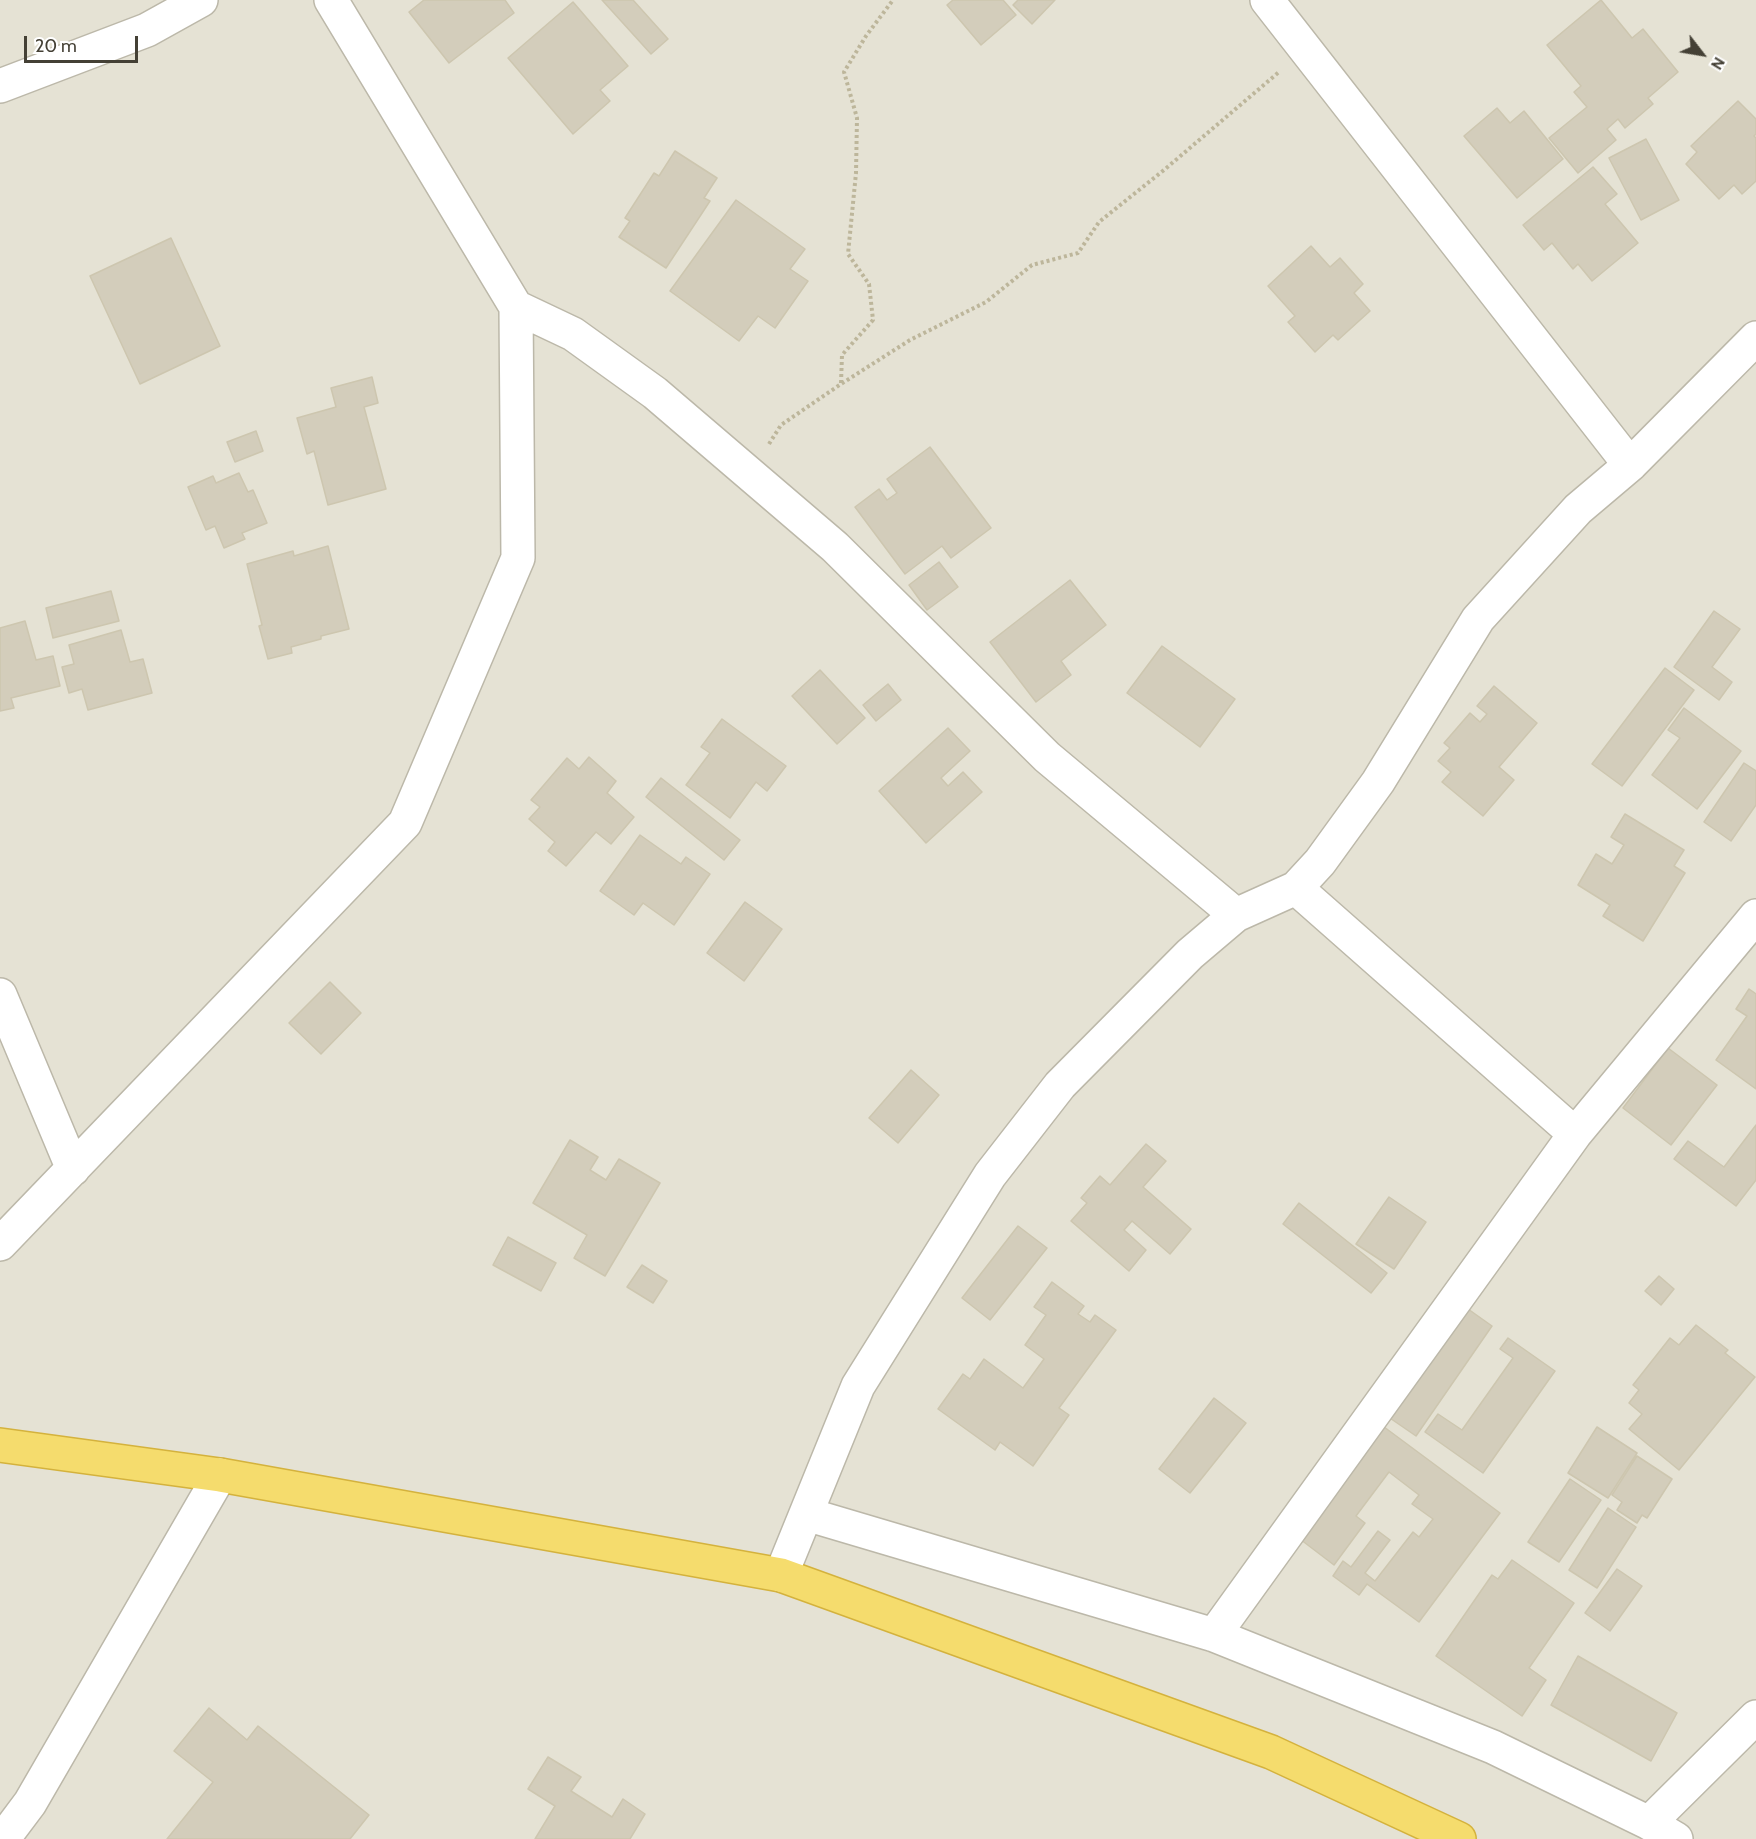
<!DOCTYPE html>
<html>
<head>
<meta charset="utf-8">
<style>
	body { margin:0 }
	#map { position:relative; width:1756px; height:1839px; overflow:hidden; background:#f2f0e5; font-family:Cabin,sans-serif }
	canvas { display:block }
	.north { position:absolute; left:1672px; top:24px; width:60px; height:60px; -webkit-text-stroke:4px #fff; paint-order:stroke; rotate:121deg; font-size:16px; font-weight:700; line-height:24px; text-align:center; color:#444035 }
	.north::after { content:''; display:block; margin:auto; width:21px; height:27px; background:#444035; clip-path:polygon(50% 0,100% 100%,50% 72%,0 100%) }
	.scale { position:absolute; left:24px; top:36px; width:114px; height:27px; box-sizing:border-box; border:3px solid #444035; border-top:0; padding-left:8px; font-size:18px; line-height:21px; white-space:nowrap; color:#444035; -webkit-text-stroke:4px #fff; paint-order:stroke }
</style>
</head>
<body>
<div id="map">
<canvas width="1756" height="1839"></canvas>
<div class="north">N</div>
<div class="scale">20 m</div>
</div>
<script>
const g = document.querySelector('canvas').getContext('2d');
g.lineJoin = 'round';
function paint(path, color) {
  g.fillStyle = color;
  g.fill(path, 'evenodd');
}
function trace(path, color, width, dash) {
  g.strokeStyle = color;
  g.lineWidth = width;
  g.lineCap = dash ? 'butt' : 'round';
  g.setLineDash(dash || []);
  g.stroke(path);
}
paint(new Path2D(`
	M0 0H1756V1839H0Z`), '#e5e2d4');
const building = new Path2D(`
	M424 0H505L514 13 449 63 409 12Z
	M602 0H633L668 39 651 54Z
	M953 0H1003L1016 15 981 45 947 5Z
	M1018 0H1055L1032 24 1013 5Z
	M1601 0 1632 38 1643 29 1678 72 1648 98 1653 104 1625 128 1618 119 1607 129 1616 140 1578 173 1549 138 1587 107 1574 92 1581 86 1547 45Z
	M573 2 628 66 600 90 610 101 573 134 508 58Z
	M1738 101 1756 119V134L1754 136 1756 138V181L1742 194 1734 185 1719 199 1686 164 1697 152 1691 146Z
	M1497 108 1510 123 1524 111 1563 159 1517 198 1464 136Z
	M1646 139 1679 200 1641 220 1609 158Z
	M675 151 717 178 704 198 710 201 666 268 619 237 630 221 625 218 654 173 659 176Z
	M1593 167 1617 194 1605 204 1638 243 1592 281 1578 264 1573 269 1552 243 1544 250 1523 225Z
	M736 200 805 249 790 269 808 281 775 328 758 316 739 341 670 291Z
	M171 238 220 346 140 384 90 276Z
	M1311 246 1330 267 1340 258 1363 284 1354 293 1370 311 1338 340 1333 335 1315 352 1288 322 1295 316 1268 286Z
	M372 377 378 403 364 407 386 489 328 505 314 451 307 454 297 418 336 407 331 388Z
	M256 431 263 451 235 462 227 442Z
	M930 447 991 528 951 558 942 546 905 574 855 507 879 489 887 500 897 493 887 479Z
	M239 473 248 492 253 490 267 523 242 533 245 539 224 548 215 526 206 530 188 487 213 476 216 483Z
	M328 546 349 629 321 636V639L291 647 292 653 268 659 259 626 262 625 247 564 293 551 294 556Z
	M939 562 958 587 927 610 909 585Z
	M1070 580 1106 625 1061 661 1071 675 1036 702 990 642Z
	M111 591 119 621 53 638 46 608Z
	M1714 611 1740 629 1712 667 1732 682 1719 700 1674 667Z
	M25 621 36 660 53 656 60 686 11 698 14 708 0 711V628Z
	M121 630 130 662 143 659 152 693 88 710 82 689 69 693 62 667 74 664 69 645Z
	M1162 646 1235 699 1200 747 1127 693Z
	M1665 668 1694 690 1622 786 1592 764Z
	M820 670 865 718 837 744 792 696Z
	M888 684 901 700 876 721 863 705Z
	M1494 686 1537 723 1499 767 1514 780 1483 816 1442 782 1451 772 1438 761 1450 748 1444 743 1470 713 1480 722 1487 714 1477 706Z
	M1684 708 1741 751 1697 809 1652 775 1680 738 1668 730Z
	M722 719 786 766 767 791 756 782 730 818 686 785 710 753 701 747Z
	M948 728 970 751 941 778 948 786 963 772 982 792 926 843 879 791Z
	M589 757 616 781 607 793 634 817 611 844 596 832 566 866 548 851 555 842 529 819 540 807 531 800 567 758 579 769Z
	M1744 763 1756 771V805L1731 841 1704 822Z
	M661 778 740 840 724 860 646 797Z
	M1625 814 1684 850 1674 866 1685 873 1643 941 1603 916 1610 905 1578 885 1596 854 1612 864 1624 845 1611 837Z
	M640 835 681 864 686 857 710 874 674 925 643 903 634 915 600 891Z
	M745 902 782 929 744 981 707 953Z
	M330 982 361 1013 321 1054 289 1023Z
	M1749 989 1756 994V1089L1716 1060 1747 1016 1736 1009Z
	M1668 1048 1717 1085 1671 1145 1623 1108Z
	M911 1070 939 1095 898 1143 869 1118Z
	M1756 1125V1180L1736 1206 1674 1159 1688 1141 1724 1167Z
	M570 1140 598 1157 590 1170 606 1180 619 1159 660 1183 605 1276 574 1258 587 1235 533 1203Z
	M1146 1144 1166 1161 1143 1187 1191 1229 1170 1254 1132 1221 1124 1230 1146 1250 1129 1271 1071 1221 1087 1203 1081 1198 1100 1176 1110 1185Z
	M1389 1197 1426 1222 1394 1269 1356 1244Z
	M1299 1203 1387 1273 1371 1293 1283 1224Z
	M1018 1226 1047 1248 990 1320 962 1298Z
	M508 1237 556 1263 541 1291 493 1265Z
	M642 1265 667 1281 653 1303 627 1287Z
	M1659 1276 1674 1289 1661 1305 1645 1291Z
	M1052 1282 1084 1306 1078 1314 1090 1322 1095 1315 1116 1330 1059 1408 1069 1415 1033 1466 1000 1442 995 1450 938 1409 963 1374 970 1379 984 1359 1023 1388 1044 1359 1025 1345 1046 1315 1034 1307Z
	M1461 1304 1492 1326 1416 1436 1384 1414Z
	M1696 1325 1728 1350 1725 1353 1755 1377 1679 1470 1629 1429 1642 1414 1629 1403 1639 1390 1633 1385 1670 1338 1679 1345Z
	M1508 1338 1555 1371 1483 1473 1425 1432 1438 1414 1462 1430 1513 1358 1500 1349Z
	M1214 1398 1246 1423 1190 1493 1159 1469Z
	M1376 1421 1500 1513 1419 1622 1367 1584 1359 1595 1333 1576 1343 1561 1351 1567 1378 1531 1390 1540 1365 1573 1375 1581 1413 1532 1419 1537 1433 1519 1412 1504 1419 1495 1389 1472 1356 1516 1365 1523 1334 1565 1292 1533Z
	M1597 1427 1637 1453 1608 1498 1568 1473Z
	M1637 1456 1672 1479 1647 1518 1642 1515 1637 1523 1617 1510 1622 1502 1612 1495Z
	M1570 1479 1601 1500 1559 1562 1528 1542Z
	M1608 1508 1636 1527 1597 1588 1569 1570Z
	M1512 1560 1574 1603 1529 1668 1546 1680 1522 1716 1436 1656 1492 1575 1498 1579Z
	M1617 1569 1642 1586 1610 1631 1585 1613Z
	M1578 1656 1677 1713 1651 1761 1551 1705Z
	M209 1708 247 1740 258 1726 369 1815 350 1839H167L213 1782 174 1751Z
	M548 1757 581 1777 571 1791 612 1817 623 1799 645 1814 630 1839H535L555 1806 528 1789Z`);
paint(building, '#d3cdbb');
trace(building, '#cdc6af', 1.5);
const minor = new Path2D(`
	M1267 0 1630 465
	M0 86 147 30 201 0
	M516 307 573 334 655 393 835 547 1047 757 1236 915
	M1296 888 1575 1134
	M0 995 73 1169
	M0 1244 405 823 518 558 516 307 331 0
	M806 1514 1214 1635 1493 1747 1649 1823 1676 1839
	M781 1575 858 1386 990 1175 1060 1085 1190 954 1236 915 1296 888 1320 862 1378 782 1478 619 1578 509 1630 465 1756 338
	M1214 1635 1575 1134 1756 916
	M1649 1823 1756 1717
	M3 1839 30 1803 220 1475`);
const highway = new Path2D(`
	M0 1445 220 1475 781 1575 1271 1752 1459 1839`);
trace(minor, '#bcb8a9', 36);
trace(highway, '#d4b23d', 36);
trace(new Path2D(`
	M841 383 842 355 873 320 869 284 848 254 856 173 857 118 844 72 866 36 893 0
	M769 444 781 425 841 384 910 340 986 302 1032 265 1078 253 1099 222 1164 170 1279 72`), '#bdb69b', 4, [3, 3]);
trace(minor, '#fff', 33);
trace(highway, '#f5dc6d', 33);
</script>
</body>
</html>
